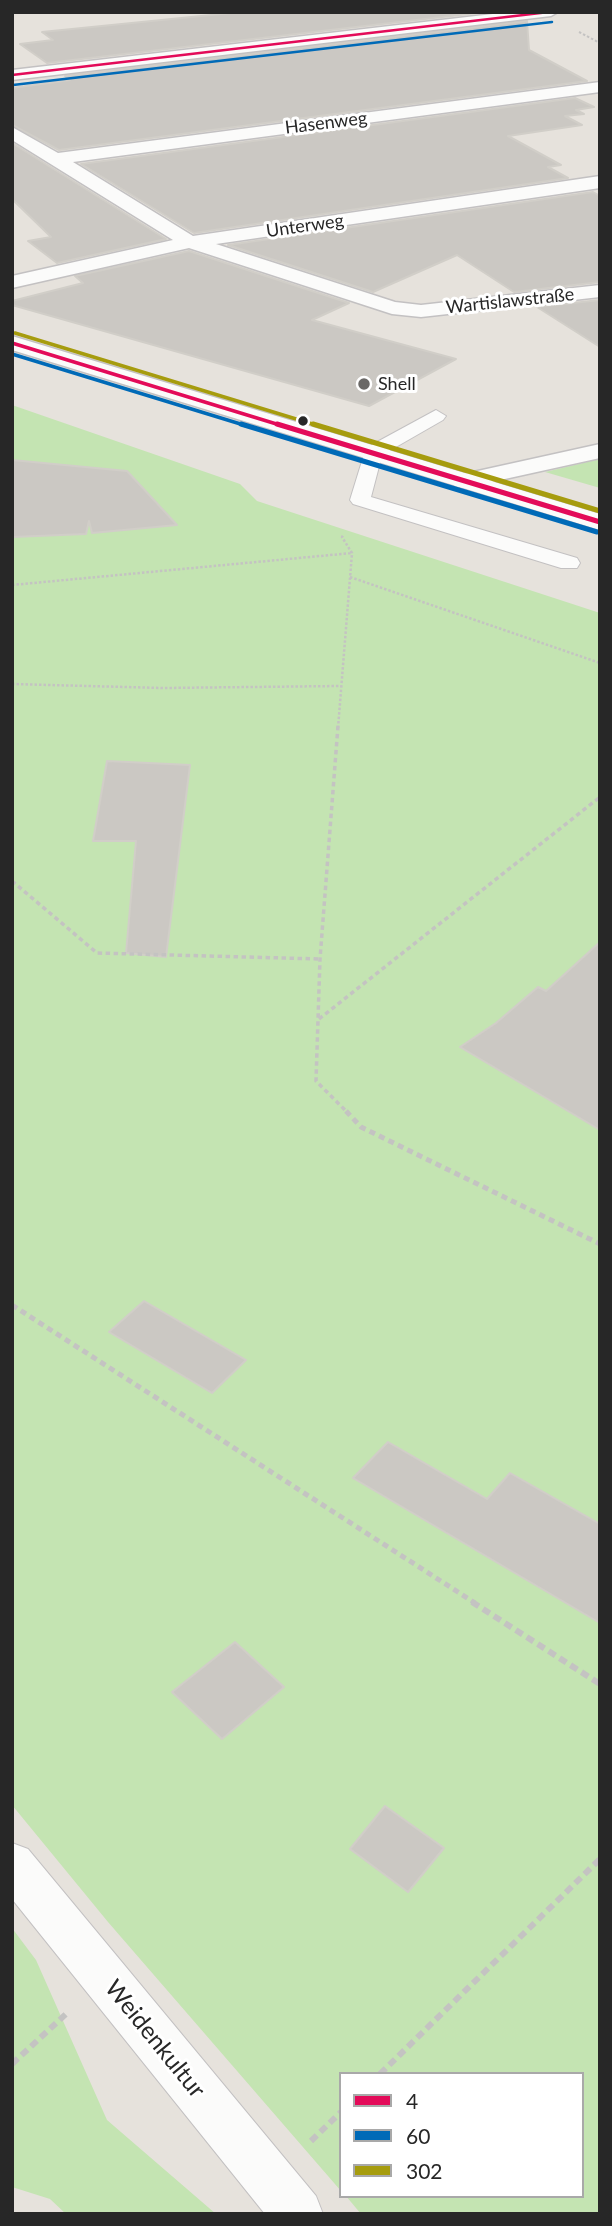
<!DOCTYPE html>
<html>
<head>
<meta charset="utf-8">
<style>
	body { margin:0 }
	#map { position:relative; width:612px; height:2226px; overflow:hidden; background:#e6e2dc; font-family:Lato,sans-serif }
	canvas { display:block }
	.frame { position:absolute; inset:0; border:14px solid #272727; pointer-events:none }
	.legend { position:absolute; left:339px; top:2072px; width:245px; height:126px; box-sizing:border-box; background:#fff; border:2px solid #a9a9a9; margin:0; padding:9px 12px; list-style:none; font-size:21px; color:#272727 }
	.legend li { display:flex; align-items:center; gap:14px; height:35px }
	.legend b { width:35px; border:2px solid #a9a9a9 }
</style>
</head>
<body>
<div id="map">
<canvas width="612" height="2226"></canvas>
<div class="frame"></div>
<ul class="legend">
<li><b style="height:9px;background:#e30b59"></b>4</li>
<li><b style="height:9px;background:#006ab7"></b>60</li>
<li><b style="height:9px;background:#a69c0e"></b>302</li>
</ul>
</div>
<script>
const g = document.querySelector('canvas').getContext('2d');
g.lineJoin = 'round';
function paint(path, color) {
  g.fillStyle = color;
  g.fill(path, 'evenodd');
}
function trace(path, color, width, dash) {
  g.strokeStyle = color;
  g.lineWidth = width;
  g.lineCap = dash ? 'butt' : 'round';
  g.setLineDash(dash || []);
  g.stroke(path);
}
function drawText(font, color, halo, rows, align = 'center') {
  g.font = font + ' Lato,sans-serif';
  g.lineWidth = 6;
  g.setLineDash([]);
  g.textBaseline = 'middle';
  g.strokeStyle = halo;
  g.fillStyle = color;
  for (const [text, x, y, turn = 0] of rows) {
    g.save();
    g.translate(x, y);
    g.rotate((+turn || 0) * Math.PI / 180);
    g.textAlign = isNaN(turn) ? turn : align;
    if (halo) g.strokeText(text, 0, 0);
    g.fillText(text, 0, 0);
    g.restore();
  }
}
paint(new Path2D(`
	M12 405 240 484 257 501 600 613V2214H361L346 2196H582V2074H341V2191L108 1922 12 1805Z
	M600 459V488L545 472Z
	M12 1928 36 1960 107 2120 216 2214H66L50 2199 12 2187Z`), '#c4e4b2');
const building = new Path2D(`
	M241 12H485L47 63 20 44 53 40 42 32Z
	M527 21 529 50 587 81 59 150 12 125V88L70 80 65 76Z
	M575 98 594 107 576 110 584 114 565 116 582 125 508 136 561 165 548 167 568 178 194 233 81 164Z
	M12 143 166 239 57 263 28 241 51 237 12 199Z
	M593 192 600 196V282L514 292 457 255 373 292 228 245Z
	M189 251 349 303 312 320 456 359 369 406 12 305V301L83 283 75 276Z
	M600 300V347L537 307Z
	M12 460 127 471 177 525 92 533 89 521 86 534 12 537Z
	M107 761 190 765 166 957 126 953 136 841H93Z
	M600 942V1130L460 1047 496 1023 538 987 546 991Z
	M144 1301 246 1360 212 1393 109 1332Z
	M388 1442 487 1499 510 1473 600 1524V1623L353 1478Z
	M235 1642 284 1687 222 1739 172 1692Z
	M385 1806 444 1848 408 1892 350 1849Z`);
paint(building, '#cbc8c3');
trace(building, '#d1cec8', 2);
const lane = new Path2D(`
	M436 410 446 416 443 420 382 455 371 497 577 558 580 563 577 568H561L353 504 350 500 366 448Z
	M12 1843 28 1849 316 2196 323 2214H265L12 1899Z`);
const street = new Path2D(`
	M510 12H558L551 16 12 80V70Z
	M600 82V92L73 162 193 236 600 176V188L216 244 395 302 421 305 600 285V297L421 317 392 314 189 248 12 288V276L173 240 12 140V127L58 153Z
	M600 444V458L464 488 455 486 452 481 455 476Z`);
const secondary = new Path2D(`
	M12 336 600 514V530L12 350Z`);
trace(lane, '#c3c1c2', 2);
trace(street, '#c3c1c2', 3);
trace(secondary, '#c3c1c2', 3);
trace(new Path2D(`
	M579 32 600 43`), '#c4c3c2', 2, [2.5, 2]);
trace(new Path2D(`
	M350 577 600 663
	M12 585 352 553
	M12 684 163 688 340 686
	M338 728 352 553 342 537 344 534`), '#c4c3c2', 2.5, [2.5, 2]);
trace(new Path2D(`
	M338 726 320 959 316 1081 348 1113
	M12 881 97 953 320 959
	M319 1019 600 797`), '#c4c3c2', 3.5, [4.5, 3.5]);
trace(new Path2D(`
	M346 1111 361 1127 600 1244
	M12 1305 475 1603`), '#c4c3c2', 5, [6, 4.5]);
trace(new Path2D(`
	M472 1602 600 1684
	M12 2064 66 2014
	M380 2074 600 1859
	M311 2141 341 2112`), '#c4c3c2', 6, [8, 5]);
paint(lane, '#fbfbfa');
paint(street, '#fbfbfa');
paint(secondary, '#fbfbfa');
trace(new Path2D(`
	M12 75 549 12`), '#e30b59', 2.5);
trace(new Path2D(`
	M12 343 283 426`), '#e30b59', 3.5);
trace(new Path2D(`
	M277 424 600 522`), '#e30b59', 5);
trace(new Path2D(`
	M13 85 552 22`), '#006ab7', 2.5);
trace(new Path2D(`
	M12 354 247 426`), '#006ab7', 3.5);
trace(new Path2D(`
	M241 424 597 532`), '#006ab7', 5);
trace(new Path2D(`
	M15 333 319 426`), '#a69c0e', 3.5);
trace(new Path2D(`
	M313 424 600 511`), '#a69c0e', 5);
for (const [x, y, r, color] of [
	[364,384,7,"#6a6866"],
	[303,421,6,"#272727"]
]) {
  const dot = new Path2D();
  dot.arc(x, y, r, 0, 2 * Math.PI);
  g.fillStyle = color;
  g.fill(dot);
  trace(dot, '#fff', 2.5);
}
drawText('18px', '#272727', '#fff', [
	["Hasenweg",326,123,-7],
	["Unterweg",305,226,-8],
	["Wartislawstraße",510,301,-6]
]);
drawText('18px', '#272727', '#fff', [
	["Shell",378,384]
], 'left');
drawText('24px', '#272727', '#fff', [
	["Weidenkultur",155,2039,51]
]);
</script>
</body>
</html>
